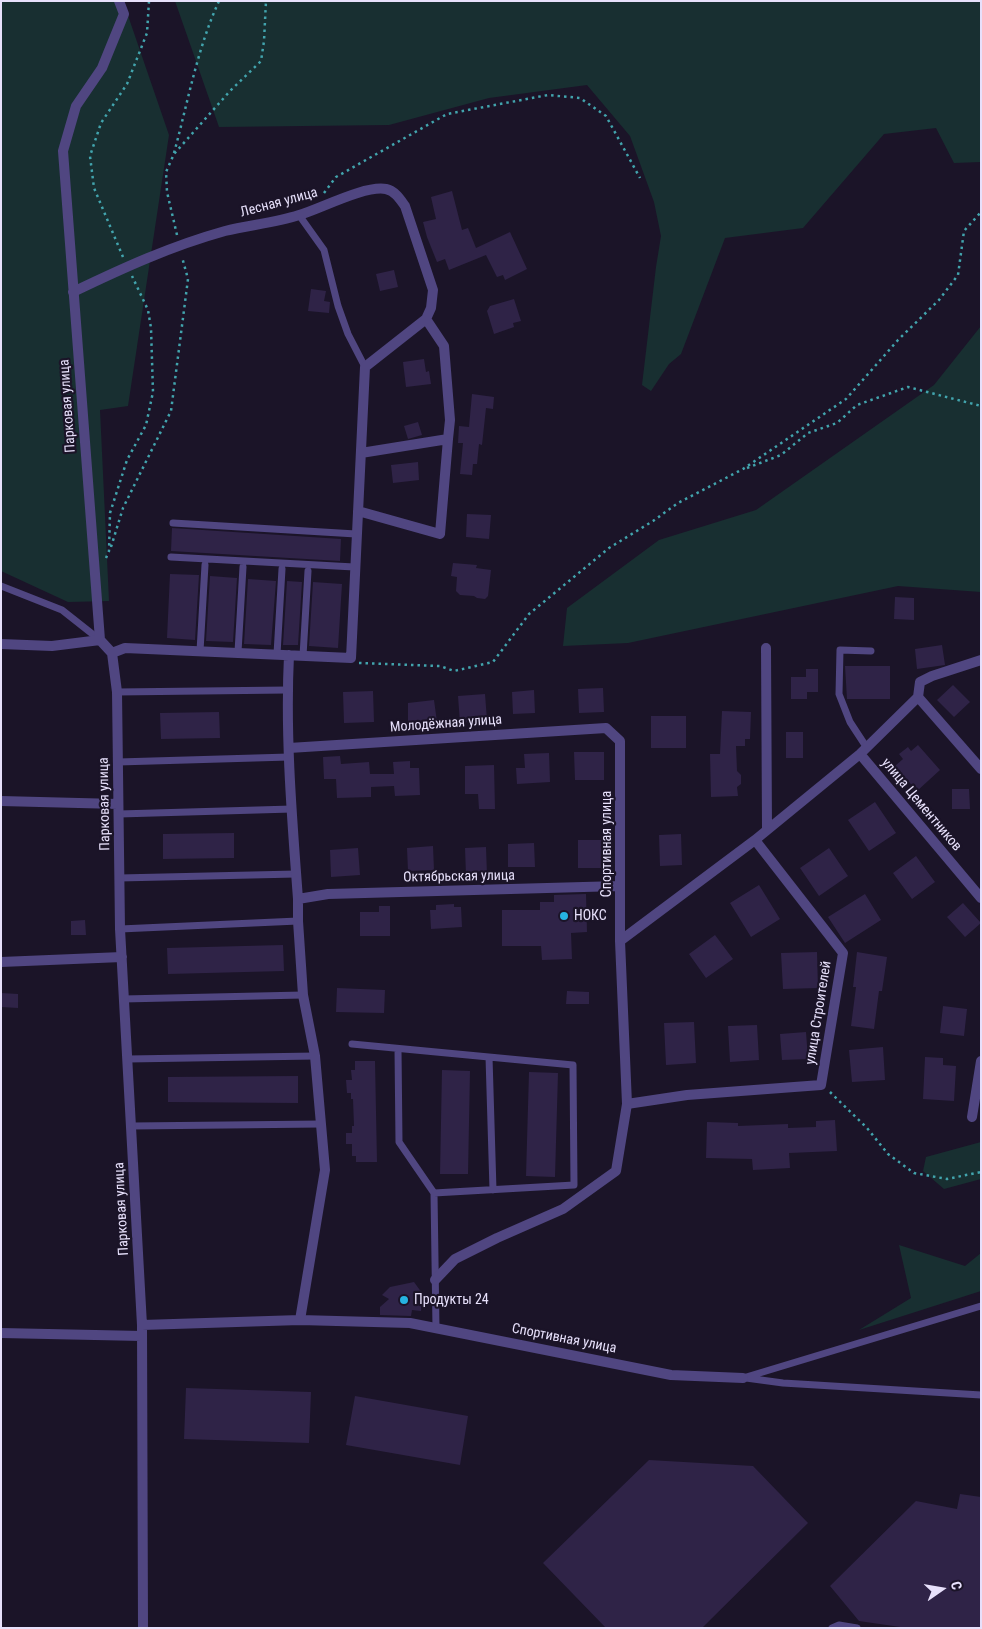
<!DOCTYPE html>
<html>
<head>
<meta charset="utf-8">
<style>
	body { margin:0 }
	#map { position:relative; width:982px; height:1629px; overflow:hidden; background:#1b1428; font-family:"Roboto Condensed",sans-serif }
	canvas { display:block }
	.frame { position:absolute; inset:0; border:2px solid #e7e0fb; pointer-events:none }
	.north { position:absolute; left:917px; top:1564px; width:50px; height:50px; -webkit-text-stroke:4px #1b1428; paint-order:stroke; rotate:77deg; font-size:14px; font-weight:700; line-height:20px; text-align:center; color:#e7e0fb }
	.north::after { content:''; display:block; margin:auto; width:18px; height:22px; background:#e7e0fb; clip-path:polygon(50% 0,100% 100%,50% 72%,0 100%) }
</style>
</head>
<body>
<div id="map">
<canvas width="982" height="1629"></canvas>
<div class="frame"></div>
<div class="north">С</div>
</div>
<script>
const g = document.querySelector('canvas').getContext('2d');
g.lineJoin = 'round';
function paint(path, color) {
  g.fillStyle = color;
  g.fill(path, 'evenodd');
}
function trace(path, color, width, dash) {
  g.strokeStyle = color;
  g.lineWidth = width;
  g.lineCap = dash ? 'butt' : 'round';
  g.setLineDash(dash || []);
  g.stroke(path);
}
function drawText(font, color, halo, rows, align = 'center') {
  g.font = font + ' "Roboto Condensed",sans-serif';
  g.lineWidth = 4.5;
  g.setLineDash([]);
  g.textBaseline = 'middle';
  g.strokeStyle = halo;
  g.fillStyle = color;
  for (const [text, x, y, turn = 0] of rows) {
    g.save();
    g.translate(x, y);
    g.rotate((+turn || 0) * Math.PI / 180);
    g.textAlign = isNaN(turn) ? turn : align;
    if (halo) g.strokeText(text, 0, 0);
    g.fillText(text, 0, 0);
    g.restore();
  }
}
paint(new Path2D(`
	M1 1H123L169 135 128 406 100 410 109 601 68 602 1 571Z
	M175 1H981V162L954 163 936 128 884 134 803 228 725 238 681 354 669 364 651 391 642 385 656 267 661 236 654 202 630 136 587 85 489 98 389 125 219 127Z
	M981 326V592L898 586 628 643 563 646 567 608 659 540 756 510 934 385Z
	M981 1142V1179L944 1189 923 1171 926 1157Z
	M899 1245 965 1266 981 1253V1291L859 1330 911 1298Z`), '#182f31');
paint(new Path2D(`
	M452 191 462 230 468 228 476 248 510 232 527 269 505 280 503 275 497 277 486 255 449 270 445 259 437 262 427 237 423 222 436 219 431 197Z
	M394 270 398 287 380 291 376 274Z
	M311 289 326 291 324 301 330 302 329 313 308 311Z
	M514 299 521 321 513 323 514 327 494 334 487 311 490 306Z
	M424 359 426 372 429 371 431 384 406 387 403 362Z
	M472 394 494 397 493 409 486 408 482 445 479 444 477 464H473L472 475 460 474 463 443H458L459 426 469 427Z
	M418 422 422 435 408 439 404 426Z
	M418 462 419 480 393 483 391 465Z
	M467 514 491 515 489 539 466 537Z
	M172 528 341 539 340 561 171 551Z
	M453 563 477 565 476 568 491 570 488 596 485 599 477 598 474 596 460 595 456 591 457 577 451 576Z
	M170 574 199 575 195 640 167 638Z
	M210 576 237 578 233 642 206 641Z
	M248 579 276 581 271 645 244 644Z
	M287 581 302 582 298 645H283Z
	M313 582 342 584 338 648 309 646Z
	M895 597 914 598V620L894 619Z
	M942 645 945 665 917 669 915 649Z
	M845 666H890V699H847Z
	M806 669H818V692H807V699H791V677H806Z
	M953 685 970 702 954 717 937 700Z
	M603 688 604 712 579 713 578 689Z
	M534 690 535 713 513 714 512 692Z
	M373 691 374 722 344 723 343 692Z
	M485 694 487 720 460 723 458 696Z
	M434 700 437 722 408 725V703Z
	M722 711 751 712 750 739H745V746H736L737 771 741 775V784L737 787 738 796 711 797 710 754H720Z
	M219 712 220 738 161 739 160 713Z
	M651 716H686V748H651Z
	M786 732H803V758H786Z
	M918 745 940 770 917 791 895 766 903 759 899 754 908 747 911 751Z
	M574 752H604V780H575Z
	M549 753 550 782 517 784 516 768H525L524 754Z
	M340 756 341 764 369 762 370 774H394L393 762 410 761V768H419L420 795 395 796 394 786 371 787V797L337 798 336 779H324L323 757Z
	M494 765 495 809H479L478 794H465V766Z
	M952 789H969L970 809H952Z
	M875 802 896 833 869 851 848 820Z
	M234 833V858L163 859V834Z
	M681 834 682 865 660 866 659 835Z
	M578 840H610V868H578Z
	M534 843 535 867H508V844Z
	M433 846 434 870 408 871 407 848Z
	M486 847 487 875H466L465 848Z
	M358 848 360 875 331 877 330 850Z
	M829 848 848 876 819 896 800 868Z
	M916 856 935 882 912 899 893 873Z
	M759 885 780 919 751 937 730 903Z
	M586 894 587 932 571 933 572 959 542 960 541 946H502V910H540V902H554V895Z
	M865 894 881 920 845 943 828 917Z
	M963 903 981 923 965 937 947 917Z
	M454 904V907H461L462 927 431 929 430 910H436V905Z
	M379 906H390V936H360V912H379Z
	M85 920 86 935H71V921Z
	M715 935 733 959 706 978 689 954Z
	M283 945 284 971 168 974 167 948Z
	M817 952 818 988 783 989 781 953Z
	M857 952 887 957 882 991H879L874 1029 851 1026 856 987H853Z
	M337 988 385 990 384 1013 336 1012Z
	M567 991 589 992V1004H566Z
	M1 993 18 994V1008L1 1007Z
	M943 1006 967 1009 964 1036 940 1033Z
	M694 1022 696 1063 666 1065 664 1023Z
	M757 1025 759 1060 730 1062 728 1026Z
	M806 1032 808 1059 782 1060 780 1034Z
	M883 1047 885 1080 852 1082 849 1050Z
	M925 1057 943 1058V1065L956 1066 954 1101 923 1099Z
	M355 1061H375L377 1162H356V1156H352V1144H346V1133H352V1126H354L353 1099H351V1093H347L346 1080H352L351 1070H355Z
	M442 1070 470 1071 468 1174H440Z
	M529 1072 558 1073 555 1177 526 1176Z
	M298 1076V1103L168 1102V1077Z
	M835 1120 837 1151 789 1153 790 1168 753 1170 752 1159 706 1158 707 1122 738 1123V1126L788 1124V1128L816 1127V1121Z
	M414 1282 422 1293 421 1311 412 1310 411 1316 380 1315V1307L389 1299 382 1295 390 1287Z
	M186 1388 311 1392 309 1443 184 1439Z
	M355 1396 468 1416 460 1465 346 1445Z
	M649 1460 753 1466 808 1523 702 1628H606L543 1563Z
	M960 1494 981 1497V1628H907L859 1621 830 1586 916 1501 957 1509Z`), '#2f2347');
trace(new Path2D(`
	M174 153C188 102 197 49 219 1
	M324 193 336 177 447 114 548 95 580 98 606 116 640 178
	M177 235 167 192 166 172 174 154 230 91 261 61 264 41 266 1
	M123 257 94 188 90 156 101 123 127 84 147 33 149 1
	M747 468 781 455 808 433 837 423 857 405 908 387 981 406
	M111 547 123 508 171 411 188 279 182 257
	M106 558 109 551 110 513 127 460 146 425 153 392 151 328 148 310 132 276
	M359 663 440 666 454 671 493 662 529 614 609 548 653 521 678 503 743 469 846 399 898 340 939 300 958 275 964 231 981 212
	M830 1092 867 1128 888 1154 914 1173 947 1179 981 1172`), '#42a4ad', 2.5, [2.5, 4]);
trace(new Path2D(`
	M299 215 324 250 338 306 348 334 365 367
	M173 523 356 534
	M171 557 354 567
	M1 586 62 610 100 640
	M200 651 205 565
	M238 652 243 567
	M277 654 282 569
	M303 656 308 571
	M117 692 287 690
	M867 748 850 722 839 694 840 650 871 651
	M118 762 289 757
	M119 814 292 809
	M119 878 296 874
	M120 929 298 921
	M123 999 303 995
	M352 1044 573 1065 574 1185 434 1193 436 1328
	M398 1049 399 1142 434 1193
	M489 1057 493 1190
	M128 1059 315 1056
	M132 1126 321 1124
	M743 1378 981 1306
	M746 1378 783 1383 981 1395
	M832 1628 839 1625 857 1628`), '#504681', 7);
trace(new Path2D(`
	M119 1 124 14 102 68 76 106 63 151 100 640 112 653 117 692 120 929 142 1325 143 1628
	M73 292C123 268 171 246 225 231 249 225 275 223 299 215 320 209 365 185 386 189 395 191 400 199 405 206L433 290 431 308 426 319 365 367 351 658 125 648 112 653
	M361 453 448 439 450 420 444 346 426 319
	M358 511 440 534 448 439
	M1 644 52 646 100 640
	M766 648 767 830
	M289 655C285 736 292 818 298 899V921L303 995 315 1056 325 1170 300 1320
	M981 660 932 676 920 682 918 697 981 769
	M289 748 606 728 620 741V941L627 1104 616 1171 563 1209 497 1238 455 1259 435 1280
	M860 754 981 898
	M1 801 118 804
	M298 899 328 894 620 886
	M620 941 755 840 860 754 918 697
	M1 962 122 957
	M627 1104 687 1095 821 1085 843 953 755 840
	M972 1117 981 1061
	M142 1325 300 1320 410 1323 671 1375 743 1378
	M1 1333 142 1336`), '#504681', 10);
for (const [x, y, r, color] of [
	[564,916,5,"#26b3e1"],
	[404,1300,5,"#26b3e1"]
]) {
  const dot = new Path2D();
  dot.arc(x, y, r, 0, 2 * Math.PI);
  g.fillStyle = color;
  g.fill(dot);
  trace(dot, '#1b1428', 2);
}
drawText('14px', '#e7e0fb', '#1b1428', [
	["Лесная улица",279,203,-15],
	["Парковая улица",68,406,-94],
	["Молодёжная улица",446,724,-4],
	["Парковая улица",105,804,-91],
	["улица Цементников",921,805,50],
	["Спортивная улица",607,844,-90],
	["Октябрьская улица",459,877,-1],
	["улица Строителей",819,1013,-81],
	["Парковая улица",122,1209,-93],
	["Спортивная улица",564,1339,11]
]);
drawText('14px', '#e7e0fb', '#1b1428', [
	["НОКС",574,916],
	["Продукты 24",414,1300]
], 'left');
</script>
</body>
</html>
